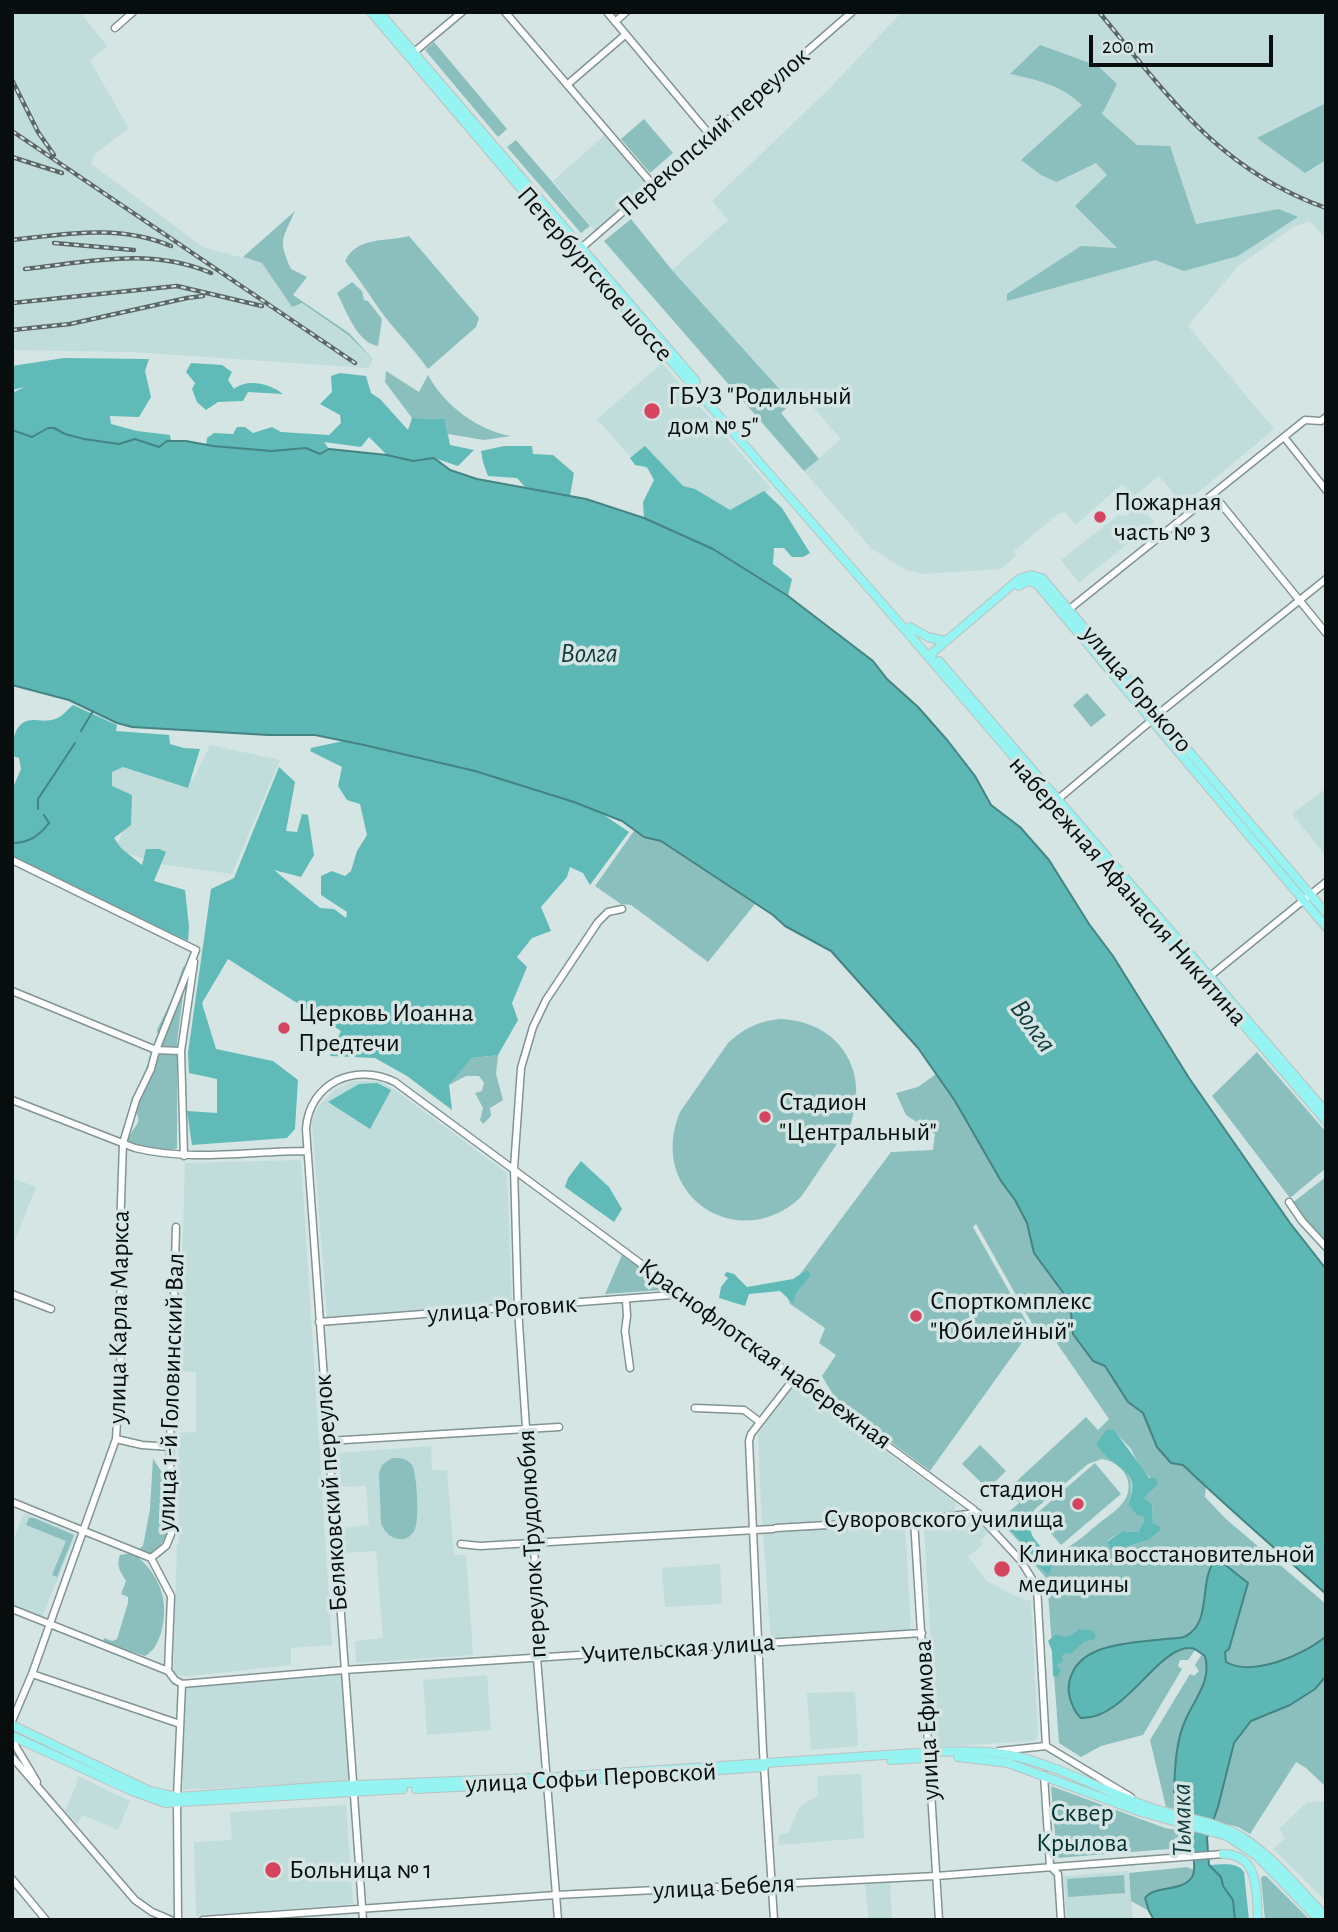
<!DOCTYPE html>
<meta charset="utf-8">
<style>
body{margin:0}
#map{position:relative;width:1338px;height:1932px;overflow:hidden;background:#d4e5e4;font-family:"Alegreya Sans",sans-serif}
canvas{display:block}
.frame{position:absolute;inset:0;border:14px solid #080d0d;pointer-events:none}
.scale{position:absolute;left:1089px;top:35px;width:184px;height:32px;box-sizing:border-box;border:4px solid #080d0d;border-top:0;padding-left:9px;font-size:21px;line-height:24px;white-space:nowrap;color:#080d0d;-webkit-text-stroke:5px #d4e5e4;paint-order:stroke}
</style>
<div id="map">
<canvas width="1338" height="1932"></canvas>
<div class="frame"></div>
<div class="scale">200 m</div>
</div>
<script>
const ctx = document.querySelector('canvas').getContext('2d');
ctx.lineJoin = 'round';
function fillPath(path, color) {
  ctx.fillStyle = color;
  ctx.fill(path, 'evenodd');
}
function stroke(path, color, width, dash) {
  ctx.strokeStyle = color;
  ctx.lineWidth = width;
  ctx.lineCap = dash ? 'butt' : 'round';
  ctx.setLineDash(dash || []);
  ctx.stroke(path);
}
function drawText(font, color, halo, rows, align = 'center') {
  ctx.font = font + ' "Alegreya Sans",sans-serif';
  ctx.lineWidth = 7;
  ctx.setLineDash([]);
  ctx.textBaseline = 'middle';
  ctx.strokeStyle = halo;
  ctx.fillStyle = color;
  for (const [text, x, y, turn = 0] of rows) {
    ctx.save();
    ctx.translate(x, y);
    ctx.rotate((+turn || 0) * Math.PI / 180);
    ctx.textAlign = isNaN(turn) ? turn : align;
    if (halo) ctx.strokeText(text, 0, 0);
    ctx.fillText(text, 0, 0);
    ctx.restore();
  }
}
fillPath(new Path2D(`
 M12 12H80L107 46 90 61 129 128 95 154 91 164 203 247 262 263 292 306 301 303 348 335 373 359 368 368 132 352 12 350Z
 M902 12H1326V239L1310 221 1294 227 1238 266 1188 326 1274 429 1183 505 1159 476 1133 497 1122 484 1076 525 1065 512 1058 514 1014 551 1017 555 1001 569 922 574 904 569 871 548 804 471 841 439 804 397 792 403 672 270 728 220 712 201 827 91Z
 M606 134 649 185 596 232 553 181Z
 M662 363 771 488 733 523 635 462 597 419Z
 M1140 505 1154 522 1079 583 1061 560 1118 515 1126 516Z
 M210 745 280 760 232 874 160 864 115 849 126 824 94 752 193 780Z
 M1326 788V856L1292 814Z
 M353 1081H379L395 1090 507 1173 512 1304 327 1317 312 1121 318 1107 334 1090Z
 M301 1160 332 1645 291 1648V1665L188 1676 173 1675 177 1544 179 1543 178 1433 196 1432V1372L179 1371 185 1163Z
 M12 1178 36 1187 12 1247Z
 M794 1384 956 1503 954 1511 948 1514 762 1526 758 1434Z
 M431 1446 432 1470H447L454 1555H466L473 1655 356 1663 355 1641 383 1638 376 1551 345 1553 343 1528 369 1525 366 1486 340 1487 338 1453Z
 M24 1513 76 1534 42 1617 12 1605V1543Z
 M979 1522 989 1533 981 1540 983 1544 968 1557 987 1581 1017 1597 1031 1601 1038 1736 1034 1741 937 1747 924 1526Z
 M905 1523 911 1631 771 1640 763 1533Z
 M720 1564 722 1604 665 1607 662 1568Z
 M344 1670 352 1781 183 1790 182 1684Z
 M487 1675 491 1730 427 1735 423 1680Z
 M855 1692 858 1746 811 1750 807 1693Z
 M861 1774 864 1838 779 1845V1835L788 1833 799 1808 818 1795 817 1776Z
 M78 1776 130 1801 118 1830 82 1815 77 1824 65 1811 76 1786Z
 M1326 1801V1901L1273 1849 1285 1838 1279 1829 1307 1802Z
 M346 1805 353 1904 196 1916 194 1842 232 1840 230 1812Z
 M1128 1871 1133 1920H1067L1063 1876Z
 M890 1882 892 1920H869L865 1883Z`), '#c0dcdb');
fillPath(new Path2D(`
 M434 42 507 129 498 137 425 50Z
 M1040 45 1098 66 1117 84 1102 114 1137 145 1170 146 1196 224 1279 209 1298 217 1238 256 1184 271 1155 260 1007 301V294L1081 246 1117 248 1075 206 1107 175 1096 163 1057 182 1041 175 1021 160 1082 105C1061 85 1038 80 1010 74Z
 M1326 103V160L1305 173 1257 138Z
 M644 119 673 153 650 173 621 139Z
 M516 140 590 226 581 233 507 147Z
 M295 211C282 240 278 240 291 269L307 277 293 295 349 333 373 359 348 335 302 303 292 307 262 263 243 257Z
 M631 219 672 270 792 403 781 413 819 459 804 471 604 241Z
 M409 236 479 318 476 327 428 369C412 346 390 326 375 303 365 288 356 275 345 261 357 236 386 242 409 236Z
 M352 282 362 291 364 300 368 301 382 319 378 346C357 343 346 310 337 293Z
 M386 371 419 392 428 375C444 405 477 430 511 436L484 440 448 434 445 419 412 418 385 382Z
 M1087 693 1106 715 1091 727 1073 705Z
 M634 831 644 837 661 841 755 904 708 962 631 905 621 904 595 886Z
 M187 966 177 1041V1148C166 1155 137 1149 128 1140 135 1121 146 1126 131 1104L152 1054 158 1037 157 1030 173 997 183 967Z
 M780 1019C837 1021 870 1068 851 1123L801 1197C737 1257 646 1193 680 1112L728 1043C744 1028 759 1021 780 1019Z
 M1257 1052 1326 1132V1168L1290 1198 1212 1096Z
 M498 1055 496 1074 503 1100 490 1108 491 1116 483 1124 480 1120 483 1108 475 1093 482 1091 484 1083 479 1076H466L449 1085 472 1058Z
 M936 1074 955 1101 1001 1181 1015 1200 1027 1223 1034 1253 1070 1302 1073 1334 1093 1361 1105 1366 1128 1402 1143 1413 1157 1447 1171 1463 1182 1465 1206 1487 1205 1497 1226 1519 1326 1604V1636C1305 1655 1252 1677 1226 1662L1225 1651 1229 1649 1247 1583 1243 1578 1223 1563 1209 1570 1202 1610 1197 1627 1185 1637 1141 1642 1080 1661 1072 1672 1068 1687 1072 1707 1178 1651C1190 1647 1195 1648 1205 1656 1212 1682 1193 1699 1184 1722 1178 1738 1173 1773 1174 1791 1174 1798 1179 1805 1182 1811L1166 1807 1150 1740 1190 1674 1194 1676 1199 1671 1195 1665 1202 1654 1195 1650 1188 1660H1180L1178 1666 1182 1669 1143 1735 1101 1746 1081 1757 1059 1743 1047 1579 1034 1564 1037 1561 997 1518 1009 1512 1019 1503 1007 1490 1086 1417 1098 1430 1109 1419 1045 1326 1034 1327 976 1224 973 1227 1031 1330 930 1471 838 1403 822 1376 836 1355 819 1343 825 1328 790 1304 786 1293 891 1152 933 1150 935 1134 906 1115 896 1093 918 1087ZM1114 1431 1131 1449 1141 1469 1158 1485 1144 1498 1152 1504 1153 1523 1160 1531 1149 1540 1112 1551 1107 1541 1122 1531 1138 1532 1144 1521 1143 1516 1128 1504C1136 1484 1130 1470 1112 1461ZM1102 1459C1120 1462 1135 1479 1126 1498 1120 1509 1107 1517 1098 1524 1081 1538 1053 1568 1034 1539 1028 1529 1029 1518 1035 1509L1088 1464Z
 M1326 1177V1243L1292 1203Z
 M622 1255 668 1287 662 1290 605 1294Z
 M980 1445 1006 1471 988 1489 962 1464Z
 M153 1458C157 1466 164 1474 167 1482 176 1505 173 1545 147 1555L141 1552 140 1548 143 1546 150 1509Z
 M392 1458C400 1458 407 1458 412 1465 417 1473 420 1523 414 1531 404 1547 385 1537 381 1523L379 1473 382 1465Z
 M1095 1463 1121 1494 1061 1545 1035 1515Z
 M29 1518H34L74 1535 57 1577 52 1575 66 1541 26 1525Z
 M133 1553C160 1574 170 1601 161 1633 158 1642 154 1651 145 1656L103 1642 104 1638 112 1641 117 1639 128 1603V1597L121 1594 126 1581C120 1571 116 1566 120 1555Z
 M1326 1676V1787L1306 1768 1296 1762 1250 1834 1238 1827 1213 1821 1234 1743 1251 1721 1290 1705 1315 1689Z
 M1051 1786 1165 1828 1183 1831 1181 1848 1057 1858Z
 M1187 1867 1194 1870C1190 1887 1168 1890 1153 1891L1146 1904 1149 1911 1131 1901 1129 1873Z
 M1124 1875 1125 1893 1068 1897 1067 1879Z
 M1263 1876H1266L1310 1920H1265L1261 1878Z`), '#8bbfbe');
fillPath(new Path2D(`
 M64 358 149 359 145 371 151 397 139 417 110 416 111 424 137 431 170 435 171 441H167L159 447 135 439 119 444 84 439 65 434 54 428H48L32 437 12 430V393L25 387 12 390V366Z
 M191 363 222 365 232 372 228 380 234 389C248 378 270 384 283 394L248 392 243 401 218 402 206 410 197 402 192 389 195 383 186 372Z
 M340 373 366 376 371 393 380 399 408 430 412 418 445 419 450 445 474 450 458 466 434 458 413 461 387 455 369 437 361 447 324 442 329 449 320 455 306 448 271 451 206 445 207 438 214 433 233 434 237 427H245L253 433 272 427 281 432 329 435 341 423 340 415 320 404 332 392 331 376Z
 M504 446H532L533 454 553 455 574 473 570 496 525 487 517 478 488 476 483 462 481 451Z
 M645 446 683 486 695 489 730 510 764 491 782 508 810 553 803 557H792L784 548H774L773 564 792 579 788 596 713 549 644 518 643 502 654 480 647 467 635 465 630 458Z
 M73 705 117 725 116 731 169 735 170 744 184 748 200 749 188 788 123 767 112 772V786L132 795 131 825 114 838 121 848 142 865 146 849H159L166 852 154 881 185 890 189 927 188 941 12 860V790L21 769 19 758 12 756C12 742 14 721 32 720 40 720 47 722 55 719 62 717 67 710 73 705Z
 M343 741 475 771 574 802 598 811 629 832 590 885 583 873 570 867 567 877 541 907 551 931 532 938 517 957 527 967 512 1003 518 1020 498 1055 472 1058 449 1085 452 1110 407 1076 375 1058 330 1056 341 1031 228 959 202 1003 216 1049 273 1061 298 1080 295 1129 287 1138 192 1145 187 1111 217 1113V1079L189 1073 188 1053 211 889 234 878 279 767 295 782 286 831 297 832 302 814 308 815 314 855 301 877 274 870 320 908 334 909 346 918 347 912 321 895V876L332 871 345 876 351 871 357 851 367 835 360 804 347 800 338 786 342 767 310 751 311 748Z
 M377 1083 391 1090 370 1129 328 1102 359 1084Z
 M581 1161 609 1187 622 1209 614 1222 565 1187 568 1178Z
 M807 1270 811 1275 796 1293 793 1303 780 1291 749 1294 745 1306 719 1298 721 1287 728 1278 724 1275 727 1272 734 1274 747 1287 793 1279Z
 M1106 1430H1114C1126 1446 1138 1462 1149 1478H1156L1158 1485 1144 1498 1152 1504 1153 1523 1160 1527V1531L1149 1540 1112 1551 1107 1542 1122 1531 1138 1532 1144 1521 1143 1516 1137 1515 1128 1504C1138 1481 1130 1474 1112 1461 1106 1457 1101 1450 1096 1444Z
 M1017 1520 1022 1526 1030 1529C1032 1545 1061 1558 1048 1575L1037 1564 1039 1561 1008 1527 1009 1524Z
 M1079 1629 1093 1631 1096 1636 1094 1639 1084 1642 1071 1654 1065 1653 1062 1656 1063 1661 1057 1665 1061 1670 1057 1677 1053 1676 1052 1651 1048 1641 1056 1634C1064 1639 1073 1636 1079 1629Z
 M1209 1865C1222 1865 1236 1861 1244 1872L1249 1920H1235L1233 1900 1223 1886 1221 1877Z`), '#60bab8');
const water = new Path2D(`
 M48 428H54L65 434 84 439 119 444 135 439 159 447 167 441H186L213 446 271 451 306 448 320 454 329 449 387 455 413 461 434 458 450 470 477 479 586 499 644 518 713 549 788 596 873 661 887 679 918 707 948 741 975 776 991 805 1020 827 1049 860 1089 924 1113 956 1189 1078 1290 1223 1326 1269V1594C1278 1551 1229 1509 1183 1465L1171 1463 1157 1447 1143 1413 1128 1402 1105 1366 1093 1361 1073 1334 1070 1302 1034 1253 1027 1223 1015 1200 1001 1181 955 1101 918 1048 831 951 785 926 773 915 661 841 644 837 622 821 574 802 475 771 364 745 315 735H268L132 727 117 723 69 700 12 685V430L32 437Z
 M1214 1562 1223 1563 1248 1583 1229 1649 1225 1652 1226 1662C1252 1677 1305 1655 1326 1636V1676L1315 1689 1290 1705 1251 1721 1234 1743 1218 1807 1207 1838 1209 1865 1221 1877 1223 1886 1233 1900 1235 1920H1154L1149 1911 1145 1898C1156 1884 1181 1893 1192 1877 1199 1866 1187 1826 1183 1814 1180 1806 1174 1798 1174 1789 1175 1767 1176 1741 1185 1721 1194 1699 1212 1682 1205 1656 1200 1653 1196 1648 1190 1648 1157 1647 1125 1720 1081 1718 1073 1711 1067 1694 1069 1684 1075 1642 1133 1643 1165 1639 1171 1638 1181 1639 1186 1636 1212 1622 1199 1581 1214 1562Z`);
fillPath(water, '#5db7b5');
stroke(water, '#448483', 2);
stroke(new Path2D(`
 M81 731 93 711
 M38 809V799L75 743
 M12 843C29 843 39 836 49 823L44 815`), '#448483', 2);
const minor = new Path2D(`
 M505 12 653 185
 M607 12 710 135
 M615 22 626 12
 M115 28 133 12
 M413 53 462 12
 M568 84 625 35
 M579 250 852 12
 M1284 437 1326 490
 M1213 494 1326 633
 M1067 611 1305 420 1321 421 1326 417
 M1158 714 1326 579
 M1057 800 1152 720
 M12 860 196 950
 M1209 977 1326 882
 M12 991 156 1050 181 1051
 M12 1100 135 1148C192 1162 250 1151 307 1151
 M184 1156 181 1051 194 962
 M1289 1202 1302 1221 1326 1247
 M12 1294 51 1309
 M626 1300 627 1316 625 1331 630 1368
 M319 1322 685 1294
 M695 1408 744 1410 760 1422
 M116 1439 142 1445 170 1447
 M328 1441 559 1427
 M12 1502 151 1558
 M914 1520 939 1920
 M776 1528 914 1520 978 1513
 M461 1544 480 1546 773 1529
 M12 1609 168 1671 175 1680 182 1684
 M168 1671 171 1596 151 1558 166 1546 171 1534 170 1447 176 1227
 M32 1674 180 1724
 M182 1684 344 1670 922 1633
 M12 1721 32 1674 116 1439 121 1347 120 1231 123 1143 136 1100 151 1069 156 1050 196 950
 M12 1740 37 1782
 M1046 1746 1131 1797
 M999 1751 1046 1746
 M12 1757 135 1900 152 1912 171 1920
 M1044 1775 1050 1866 1058 1874 1061 1920
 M177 1797 182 1684
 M177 1804 178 1920
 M12 1879 46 1920
 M203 1920 556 1895 936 1876 1223 1854
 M363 1920 306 1129C309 1083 355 1062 395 1082L973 1509 1021 1561 1037 1587 1046 1746
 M558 1920 537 1658V1593L518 1308 514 1168 521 1068 533 1027 546 1000 598 922 608 912 622 909
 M774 1920 763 1750 749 1441 751 1434 796 1376`);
const major = new Path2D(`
 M371 12 523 191 901 625 1326 1121
 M379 12 696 381
 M1019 586 1027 581 1037 584 1326 927
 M910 627 928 637 946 641
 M931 660 932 653 1019 579 1031 575 1042 578 1326 913
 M939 661 1326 1112
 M12 1725 150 1791 177 1797 331 1786 556 1777 915 1753C946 1752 980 1749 1010 1755 1061 1766 1106 1793 1155 1809 1185 1819 1218 1821 1245 1839 1276 1859 1300 1891 1326 1917
 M12 1736 132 1791 165 1803 403 1789
 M958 1757 1008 1763 1141 1812 1227 1836 1257 1856 1319 1920
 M891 1760 924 1758
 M416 1789 557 1782 763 1767
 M1223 1854C1260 1854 1256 1893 1258 1920`);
stroke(minor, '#839393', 9);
stroke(major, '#bfc0c0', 10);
stroke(minor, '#fff', 6);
stroke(major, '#95f3f2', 8);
const rail = new Path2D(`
 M1099 12C1168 96 1219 170 1326 208
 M12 80 38 132 54 155
 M12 131 355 363
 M12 157 62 173
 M12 240C66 234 119 224 171 246
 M54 243 134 250
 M25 269C89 262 150 247 211 273
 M12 303 177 286 262 306
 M12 330 70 324 187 298 203 296`);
stroke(rail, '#5c6666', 4.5);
stroke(rail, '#d4e5e4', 2, [5]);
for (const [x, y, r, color] of [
 [652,411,9,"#d5455f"],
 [1100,517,7,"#d5455f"],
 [284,1028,7,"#d5455f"],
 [765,1117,7,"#d5455f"],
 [916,1316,7,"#d5455f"],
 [1078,1504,7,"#d5455f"],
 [1002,1569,9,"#d5455f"],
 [273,1870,9,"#d5455f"]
]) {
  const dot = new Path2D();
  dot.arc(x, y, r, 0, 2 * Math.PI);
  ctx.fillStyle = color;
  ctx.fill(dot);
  stroke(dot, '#d4e5e4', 2.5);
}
drawText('26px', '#080d0d', '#d4e5e4', [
 ["Перекопский переулок",714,132,-41],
 ["Петербургское шоссе",595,274,49],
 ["улица Горького",1137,689,50],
 ["набережная Афанасия Никитина",1128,891,49],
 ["улица Роговик",502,1309,-4],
 ["улица Карла Маркса",119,1317,-89],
 ["Краснофлотская набережная",765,1354,36],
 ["улица 1-й Головинский Вал",171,1392,-88],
 ["Беляковский переулок",331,1493,-94],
 ["переулок Трудолюбия",532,1544,-93],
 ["Учительская улица",678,1649,-4],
 ["улица Ефимова",927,1720,-93],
 ["улица Софьи Перовской",591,1778,-3],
 ["улица Бебеля",724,1887,-3]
]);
drawText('26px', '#080d0d', '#d4e5e4', [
 ["ГБУЗ \"Родильный",668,396],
 ["дом № 5\"",668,426],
 ["Пожарная",1114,502],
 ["часть № 3",1114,532],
 ["Церковь Иоанна",298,1013],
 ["Предтечи",298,1043],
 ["Стадион",779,1102],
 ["\"Центральный\"",779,1132],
 ["Спорткомплекс",930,1301],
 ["\"Юбилейный\"",930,1331],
 ["стадион",1064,1489,"right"],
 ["Суворовского училища",1064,1519,"right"],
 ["Клиника восстановительной",1018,1554],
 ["медицины",1018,1584],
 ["Больница № 1",289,1870]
], 'left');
drawText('26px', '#023030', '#d4e5e4', [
 ["Сквер",1082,1813],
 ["Крылова",1082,1843]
]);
drawText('italic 28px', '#133d3d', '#d4e5e4', [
 ["Волга",589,654],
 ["Волга",1033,1026,54],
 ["Тьмака",1182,1820,-91]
]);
</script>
